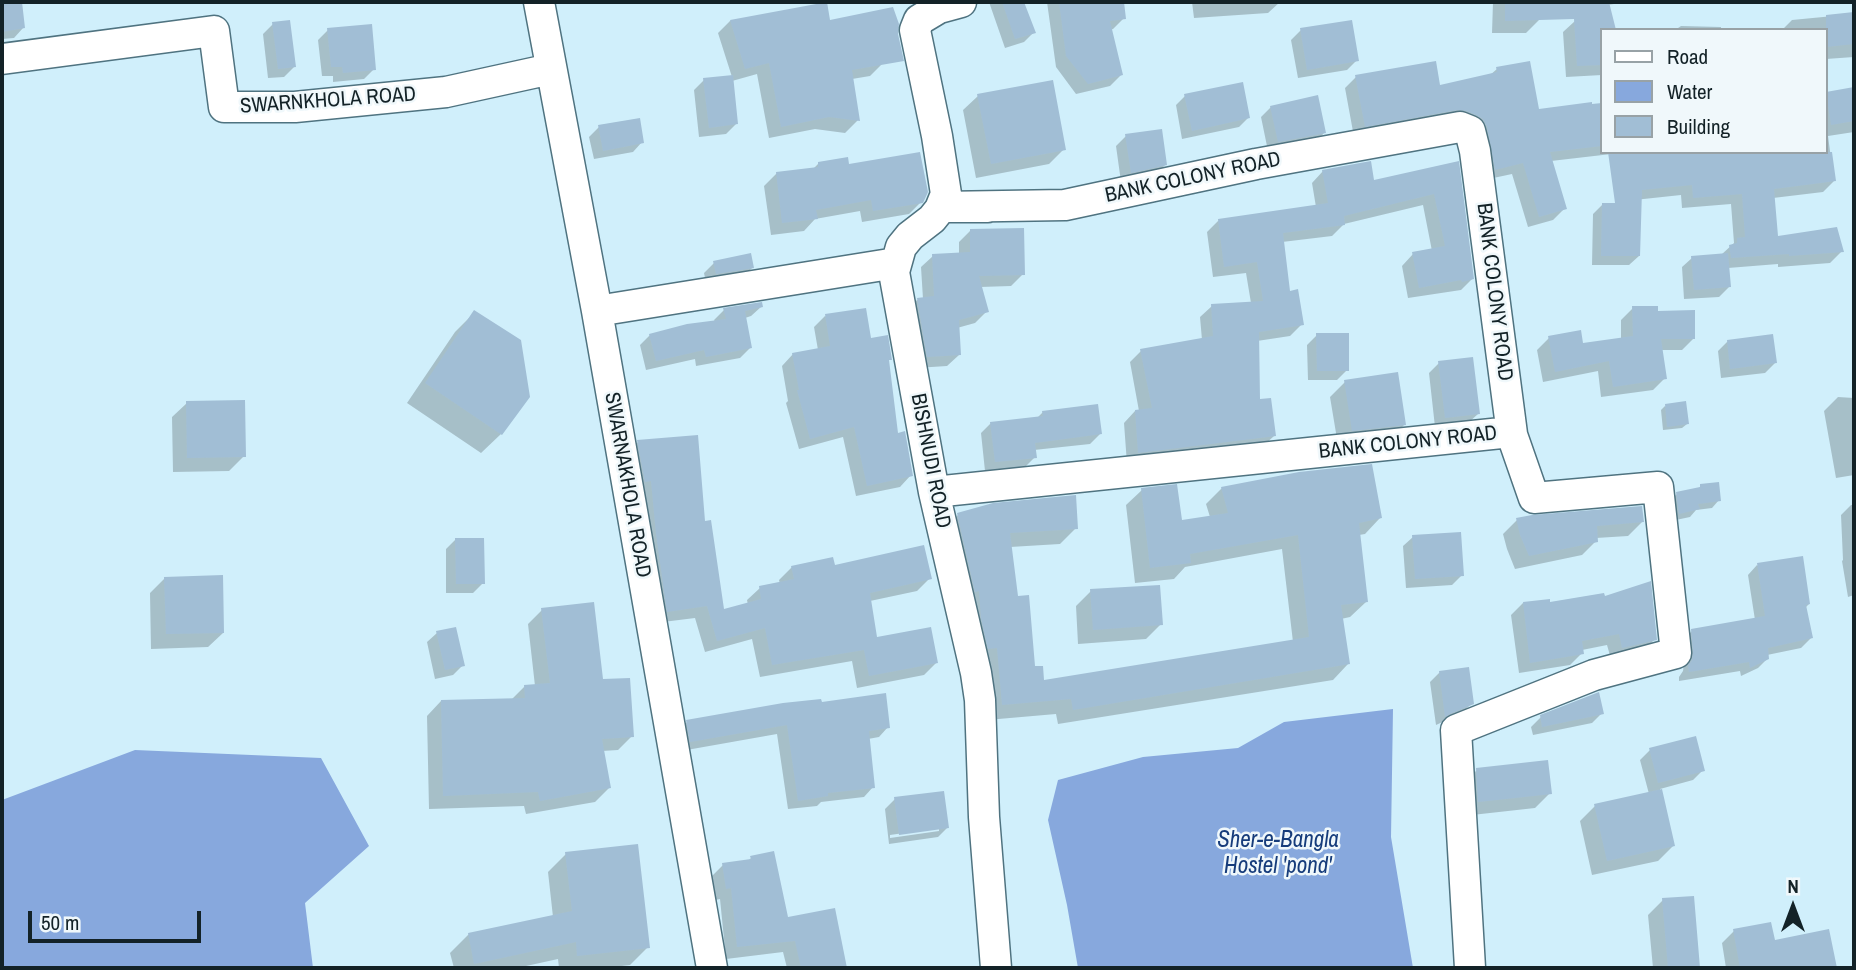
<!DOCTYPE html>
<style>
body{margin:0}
#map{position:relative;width:1856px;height:970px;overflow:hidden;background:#d0effb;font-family:"Archivo Narrow",sans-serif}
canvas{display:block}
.frame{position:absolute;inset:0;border:4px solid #132227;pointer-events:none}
.legend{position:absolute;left:1600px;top:28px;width:228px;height:126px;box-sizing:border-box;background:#f0f8fb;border:2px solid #98a2a6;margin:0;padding:9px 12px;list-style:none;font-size:21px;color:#132227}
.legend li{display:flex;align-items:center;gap:14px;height:35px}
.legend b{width:35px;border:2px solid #98a2a6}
.north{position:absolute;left:1758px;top:872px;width:70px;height:70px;-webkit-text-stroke:5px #f0f8fb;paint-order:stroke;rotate:0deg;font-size:19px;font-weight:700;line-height:28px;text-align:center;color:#132227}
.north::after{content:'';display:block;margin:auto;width:24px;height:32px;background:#132227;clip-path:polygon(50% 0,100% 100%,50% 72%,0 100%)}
.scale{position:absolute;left:28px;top:911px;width:173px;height:32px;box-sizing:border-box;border:4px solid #132227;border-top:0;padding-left:9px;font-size:21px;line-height:24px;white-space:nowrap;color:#132227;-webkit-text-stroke:5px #f0f8fb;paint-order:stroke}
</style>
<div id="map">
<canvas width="1856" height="970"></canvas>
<div class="frame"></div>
<ul class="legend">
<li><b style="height:9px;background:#fff"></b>Road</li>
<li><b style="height:19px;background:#87a8dd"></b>Water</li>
<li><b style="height:19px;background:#a1bed5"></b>Building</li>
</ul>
<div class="north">N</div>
<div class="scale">50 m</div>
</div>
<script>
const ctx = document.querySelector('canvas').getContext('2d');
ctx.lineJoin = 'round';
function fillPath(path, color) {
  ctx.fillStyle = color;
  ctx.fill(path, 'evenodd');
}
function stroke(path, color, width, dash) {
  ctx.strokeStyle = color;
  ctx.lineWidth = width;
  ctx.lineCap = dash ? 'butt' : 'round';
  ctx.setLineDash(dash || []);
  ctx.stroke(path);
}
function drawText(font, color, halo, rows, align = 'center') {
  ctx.font = font + ' "Archivo Narrow",sans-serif';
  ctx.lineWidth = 5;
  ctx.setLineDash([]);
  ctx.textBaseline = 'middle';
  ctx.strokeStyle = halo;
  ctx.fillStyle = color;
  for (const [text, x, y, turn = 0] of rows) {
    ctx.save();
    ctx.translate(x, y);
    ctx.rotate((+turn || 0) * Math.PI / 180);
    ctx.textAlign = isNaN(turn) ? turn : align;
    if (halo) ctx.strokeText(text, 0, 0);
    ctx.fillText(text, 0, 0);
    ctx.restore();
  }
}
fillPath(new Path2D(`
 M1393 709 1391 837 1413 968H1078L1067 905 1048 820 1058 780 1143 757 1238 748 1284 722Z
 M135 750 321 758 369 846 305 903 313 968H2V800Z`), '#87a8dd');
fillPath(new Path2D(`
 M20 2 23 28 14 38 2 39V5Z
 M989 2H1022L1034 32 1024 42 1005 48Z
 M1047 2H1122L1124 18 1113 29 1110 30 1121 75 1110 86 1076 94 1056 67Z
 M1192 2H1280L1268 13 1194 18Z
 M1493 2H1552L1554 5 1526 33H1492Z
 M1600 2H1628L1600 6Z
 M1854 14V57L1826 59V30H1782L1792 20Z
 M730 21 829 22 882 64 870 76 852 79 858 120 845 133 815 129 769 138 757 74 732 81 736 124 726 134 699 137 694 90 704 80 732 77 718 33Z
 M1575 21 1602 30V75L1566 77 1563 32Z
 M273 24 294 67 284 77 268 78 263 34Z
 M1681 26 1721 27V30H1664L1678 28Z
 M328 30 374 69 364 79 333 82V76H322L318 40Z
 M1301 30 1357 60 1347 70 1298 78 1291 40Z
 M1497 69 1538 111 1602 105V152H1826V94L1854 89V132L1828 136 1834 181 1823 192 1773 198 1777 238 1842 251 1830 263 1778 267V264L1728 268 1729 287 1719 297 1684 299 1682 267 1692 258 1721 255 1734 243 1731 204 1682 208 1681 195 1625 201 1620 153 1551 161 1565 208 1553 220 1528 227 1512 174 1484 180 1476 138 1354 137 1345 88 1356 77 1439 87 1490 75Z
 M978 96 1064 149 1049 164 976 178 963 110Z
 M1185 96 1248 118 1239 127 1182 139 1176 105Z
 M1271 107 1324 133 1315 143 1268 151 1261 117Z
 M599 127 642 142 633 152 594 159 589 137Z
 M1126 136 1165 165 1155 175 1121 182 1116 146Z
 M1457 163 1472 279 1461 290 1408 298 1402 266 1413 254 1432 251 1423 205 1344 224 1332 236 1282 242 1289 293 1302 324 1290 336 1257 341 1258 401 1274 436 1262 447 1127 464 1124 423 1135 411H1139L1130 362 1141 351 1202 340 1200 317 1212 306 1251 303 1246 273 1213 277 1207 232 1219 220 1316 207 1312 183 1323 171 1373 182Z
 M818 164 848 166 921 202 909 214 862 222 860 211 815 219 804 231 771 235 764 186 777 173 813 169Z
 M1603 204 1639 256 1629 265H1592L1593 214Z
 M970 231 1023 274 1011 286 980 287 987 311 975 323 957 328 959 355 947 366 916 368 906 312 917 300 923 299 921 267 933 256 959 254V242Z
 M714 263 753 267 743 277 706 283 704 273Z
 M761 307 751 316 745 318 750 348 740 358 696 366 695 359 646 370 640 345 650 335 715 322 714 320 724 310Z
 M1633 308 1694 338 1682 350H1661L1665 378 1653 390 1601 397 1598 371 1543 382 1537 350 1549 338 1582 345 1621 339V320Z
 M475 312 501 434 481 453 407 403 455 332Z
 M825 316 870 340 890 359 887 362 896 435 911 475 900 487 856 496 843 437 799 449 786 403 788 401 782 366 793 354 818 350 814 327Z
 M1317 335 1347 370 1337 380H1308L1307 345Z
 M1728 341 1775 363 1765 373 1721 378 1718 351Z
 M1439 363 1478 414 1468 423 1435 427 1429 373Z
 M1345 382 1404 425 1390 440 1338 445 1330 397Z
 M1838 397 1854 398V475L1836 478 1824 411Z
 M187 403 244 456 229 471 173 472 172 417Z
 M1665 406 1687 424 1682 428 1663 430 1661 410Z
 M1043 412 1100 434 1090 444 1034 450 1035 457 1025 467 985 471 981 433 991 423 1037 418Z
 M638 442 703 523 723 611 748 605 747 600 760 588 780 584 779 580 792 567H834L930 578 917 591 870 601 875 639 936 663 924 675 857 688 852 661 760 677 752 639 705 652 695 618 655 623 626 454Z
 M1701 486 1719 500 1712 508 1696 510 1690 517 1671 521 1669 502 1677 494 1698 489Z
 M1222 488 1380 518 1365 534 1359 535 1366 602 1350 617 1341 619 1348 664 1333 680 1058 724 1056 714 987 720 942 531 958 515 1076 528 1060 544 1010 547 1016 598 1034 668 1043 682 1293 642 1282 549 1185 567 1174 579 1135 583 1126 505 1142 490 1180 522 1210 517 1206 504Z
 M1851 505H1854V595L1848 597 1842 561 1843 560 1841 515Z
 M1517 520 1642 522 1628 536 1596 538V541L1582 555 1515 569 1507 549 1503 534Z
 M1413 537 1462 575 1452 585 1406 588 1403 546Z
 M456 539 483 583 473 593H446V549Z
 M1757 565 1809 604 1805 608 1811 638 1801 648 1767 655 1768 658 1758 668 1741 676 1740 671 1679 681V677L1683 671 1684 663 1682 641 1692 631 1755 620 1748 575Z
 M165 578 223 633 208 647 151 649 150 593Z
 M1091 591 1161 624 1146 639 1078 644 1076 606Z
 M1523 603 1549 604 1655 639 1643 651 1611 659 1607 645 1582 650V653L1570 665 1519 673 1511 615Z
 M542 610 602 681 632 736 618 750 602 751 609 788 595 802 526 814 524 806 429 809 427 716 441 701 511 700 525 686H535L528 624Z
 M437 633 463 665 453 675 435 679 427 642Z
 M1440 672 1472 703 1462 713 1436 725 1430 682Z
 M1602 713 1592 723 1533 735 1531 727 1541 717Z
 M687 722 888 727 879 737 868 739 873 787 864 797 821 802 817 806 788 809 777 734 681 751 677 732Z
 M1650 750 1703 770 1693 780 1660 789 1673 846 1658 861 1592 875 1580 821 1595 806 1649 794 1640 760Z
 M1477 770 1550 793 1535 808 1463 816 1462 785Z
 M895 799 947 828 938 837 889 844 885 809ZM939 828V831L890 838V835Z
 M566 854 648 947 630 965 605 968H559L558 959 517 968H454L450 953 469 934 553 917 548 872Z
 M751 858 787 919 845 967 844 968H787L783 952 726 959 720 899 715 900 711 877 723 865 748 861Z
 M1692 898 1698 968H1653L1648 915 1663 900Z
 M1734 931 1773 942 1828 931 1835 968H1726L1722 943Z`), '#0003');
fillPath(new Path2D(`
 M2 2H22L25 28 2 32Z
 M827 2 830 20 893 7 899 24 898 34 904 61 852 70 860 121 829 117 781 127 769 63 745 69 730 20Z
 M1002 2H1024L1036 33 1015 39Z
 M1059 2H1124L1126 19 1110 21 1123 75 1088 84 1066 56Z
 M1505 2H1609L1616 30H1602V65L1577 66 1574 19 1505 21Z
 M1854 12V44L1826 47V15Z
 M290 20 296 67 278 69 272 22Z
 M1352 20 1359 61 1307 70 1300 28Z
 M372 24 376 70 343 73 342 67H331L327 28Z
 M1436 61 1440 85 1497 72 1496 67 1530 61 1539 109 1592 102V104L1602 103V146L1550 152 1567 209 1539 217 1523 163 1495 170 1487 127 1483 119 1476 115 1466 111 1457 110 1365 127 1355 75Z
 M733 75 738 124 709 128 703 78Z
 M1053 80 1066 150 991 164 977 94Z
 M1243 82 1250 118 1192 131 1184 94Z
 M1854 87V121L1831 125 1826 92Z
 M1318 95 1326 133 1278 142 1270 106Z
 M640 118 644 143 603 151 598 125Z
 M1162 129 1167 165 1131 173 1125 134Z
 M920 152 928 192 923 203 873 211 871 200 816 210 818 219 782 223 776 172 818 167V162L848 157 849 164Z
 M1608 152H1832L1836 181 1774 189 1778 236 1837 227 1844 252 1789 256V254L1731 258 1729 245 1737 243V238L1745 237 1742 194 1693 198 1692 185 1642 190 1640 256H1601L1602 203H1615Z
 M1371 161 1374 180 1459 161 1474 279 1462 282 1461 280 1419 288 1412 252 1445 246 1434 194 1344 216 1345 225 1283 233 1290 291 1298 289 1304 325 1259 332 1260 399 1271 398 1276 436 1138 453 1135 410 1152 408 1140 349 1213 336 1211 304 1263 301 1257 262 1224 267 1218 219 1328 203 1322 170Z
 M1024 228 1025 275 979 276 989 312 959 320 961 355 927 357 917 298 934 296 932 254 970 252V229Z
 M751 253 754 268 716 274 713 261Z
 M1728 253 1731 287 1694 290 1691 256Z
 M762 302 763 307 745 311 752 348 706 357 704 350 656 361 649 334 687 324 726 319 723 308Z
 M1632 306H1658V311L1695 310V339H1661L1667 379 1613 387 1609 361 1555 372 1548 336 1581 330 1583 343 1633 336Z
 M866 308 871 338 888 335 892 360H889L898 433 905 431 913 476 867 486 854 427 810 439 797 390H799L792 353 830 346 825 314Z
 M474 310 521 340 530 397 502 435 425 383Z
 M1316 333H1349V371H1317Z
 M1773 334 1777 363 1730 369 1727 340Z
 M1473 357 1480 414 1445 418 1438 361Z
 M1398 372 1406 425 1352 431 1344 380Z
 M245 400 246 457 187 458 186 401Z
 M1686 401 1689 424 1667 427 1665 404Z
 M1098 404 1102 434 1035 443 1037 458 995 462 990 422 1043 416 1042 411Z
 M698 435 705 521 711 520 724 609 761 599 759 586 794 579 791 566 833 557 835 565 924 545 932 579 870 593 877 637 931 627 938 663 869 676 864 650 772 665 765 628 717 641 707 606 667 612 656 534 651 481 645 482 637 440Z
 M1372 464 1382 518 1359 523 1368 602 1341 605 1350 664 1073 710 1071 699 1002 705 997 648 988 649 981 618 979 591 975 592 957 513 993 503 1076 495 1078 529 1010 533 1018 596 1029 595 1035 666H1043L1044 680 1309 637 1298 535 1190 554 1191 563 1150 568 1141 488 1177 484 1182 520 1228 513 1221 487 1299 472Z
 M1719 482 1721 501 1698 504 1700 509 1679 514 1676 492 1700 487V484Z
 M1642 506 1644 522 1597 526 1598 542 1529 556 1520 535 1516 518 1532 515Z
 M1461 532 1464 576 1415 579 1412 535Z
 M455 538H484L485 584H456Z
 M1803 556 1810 604 1806 605 1813 638 1768 648 1769 659 1750 668 1749 662 1689 672 1688 666 1692 660 1693 652 1691 629 1765 616 1757 563Z
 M223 575 224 633 166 634 164 577Z
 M1651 581 1657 640 1622 648 1619 634 1582 641 1584 654 1530 663 1523 602 1550 599V602L1604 593 1605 596Z
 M1160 585 1163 625 1093 630 1090 589Z
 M594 602 603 679 630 678 634 737 602 739 611 788 540 801 538 792 443 796 441 700 525 698 524 685 550 683 541 608Z
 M456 627 465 666 445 670 436 631Z
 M1469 667 1474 704 1450 714 1445 717 1439 671Z
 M1599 692 1604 714 1542 727 1540 715Z
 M886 693 890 728 869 731 875 788 828 793V796L798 801 787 725 690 742 686 720 783 703 821 699 822 702Z
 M1696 736 1705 771 1658 783 1649 748Z
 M1548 760 1552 794 1478 802 1476 768Z
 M1662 789 1675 846 1607 861 1594 804Z
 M944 791 949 828 899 835 894 797Z
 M638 844 650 948 577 956 576 942 474 964 468 933 572 911 565 852Z
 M774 851 788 917 835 908 847 968H801L795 941 737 947 731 888 726 889 722 863 751 859 750 856Z
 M1694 896 1700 968H1668L1662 898Z
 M1771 922 1775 940 1829 929 1837 968H1740L1733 929Z`), '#a1bed5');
const minor = new Path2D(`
 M539 2 597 311 712 968
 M961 2 939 8 919 20 915 30 937 136 946 194 940 209 932 219 910 236 901 247 894 272 934 492 976 673 980 700 984 817 996 968
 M2 59 214 31 224 107H295L446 92 551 69
 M988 207H941L1065 205 1256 164 1460 127 1470 131 1475 151 1512 434
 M597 311 896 263
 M934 492 1511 432 1534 498 1658 487 1676 653 1594 675 1456 730 1470 968`);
stroke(minor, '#4f7380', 33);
stroke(minor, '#fff', 30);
drawText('21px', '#132227', '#f0f8fb', [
 ["SWARNKHOLA ROAD",328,101,-4],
 ["BANK COLONY ROAD",1193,178,-12],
 ["BANK COLONY ROAD",1494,292,83],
 ["BANK COLONY ROAD",1408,443,-6],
 ["BISHNUDI ROAD",930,461,79],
 ["SWARNAKHOLA ROAD",627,485,80]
]);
drawText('italic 23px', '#163c7b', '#f0f8fb', [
 ["Sher-e-Bangla",1278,841],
 ["Hostel 'pond'",1278,867]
]);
</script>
